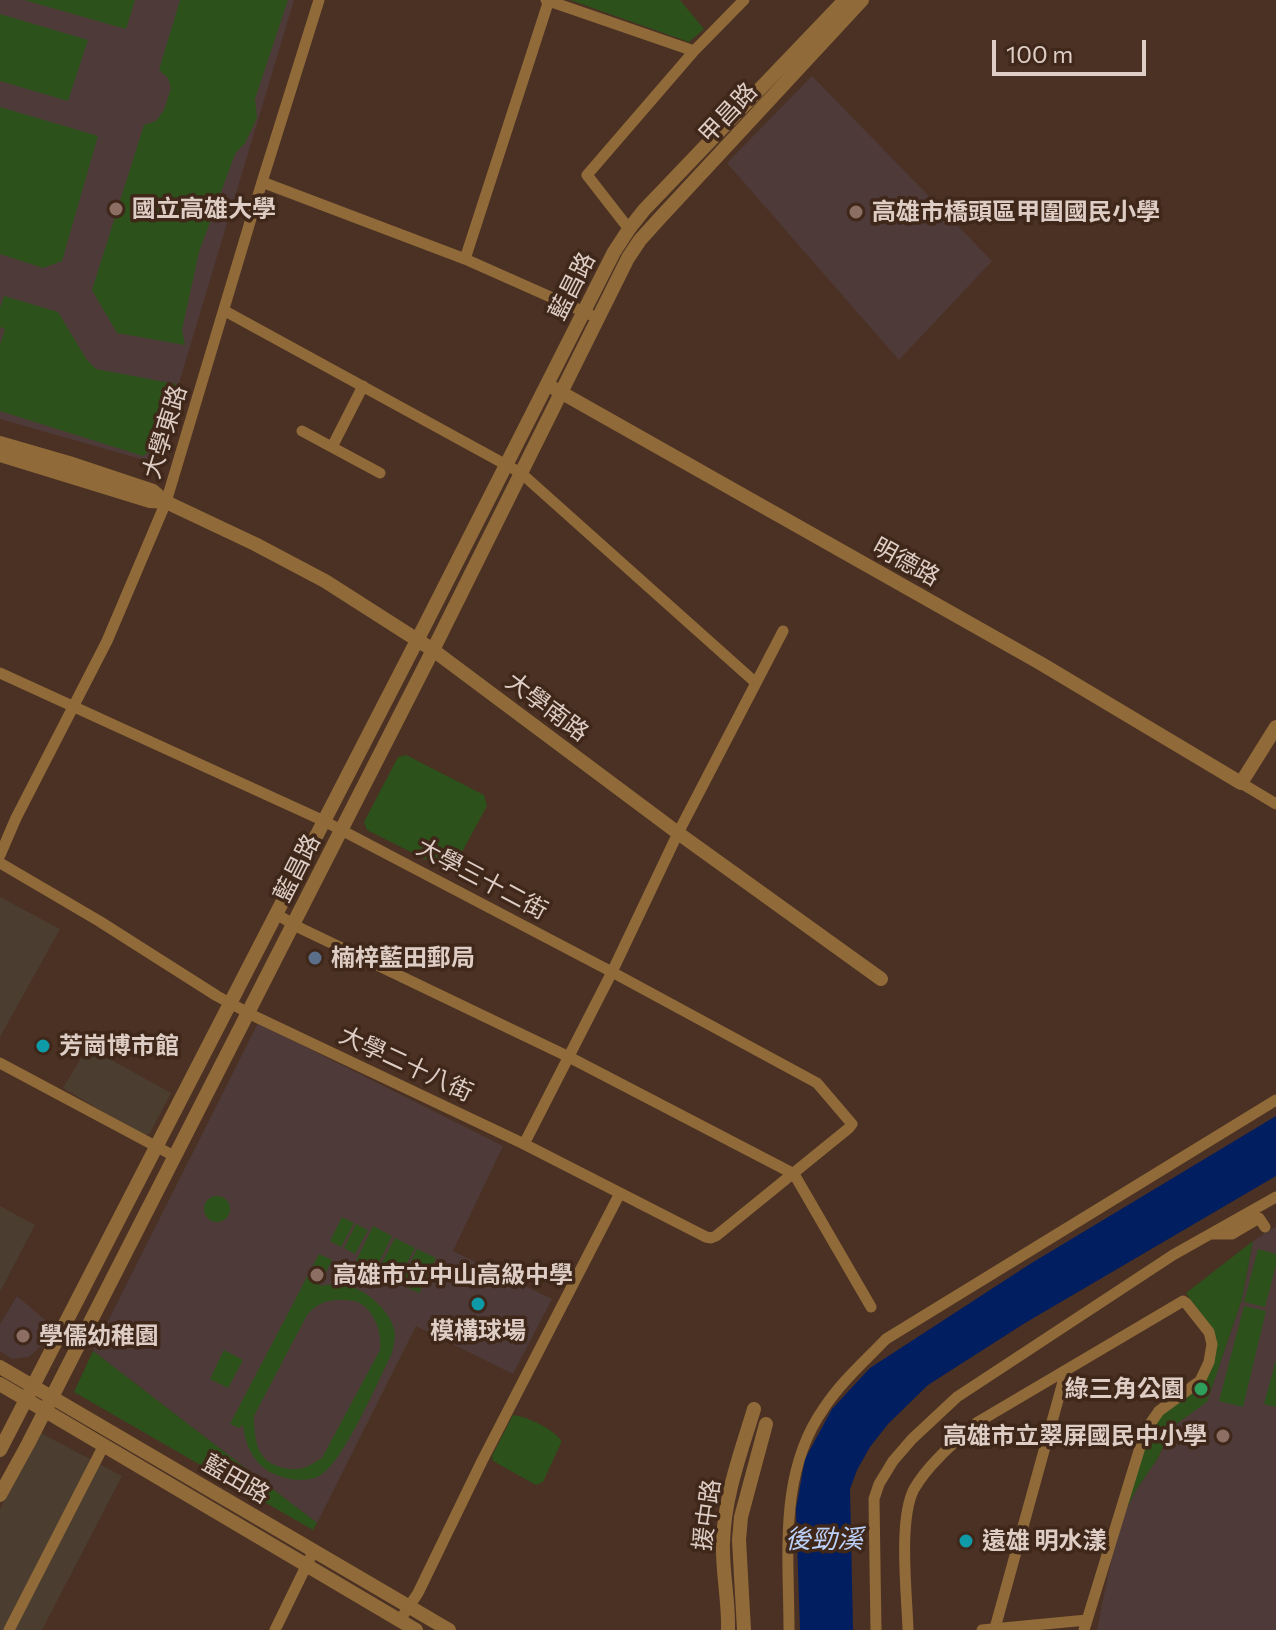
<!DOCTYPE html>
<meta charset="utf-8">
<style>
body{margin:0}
#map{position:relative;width:1276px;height:1630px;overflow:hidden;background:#4a3124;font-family:Commissioner,sans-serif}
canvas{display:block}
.scale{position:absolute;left:992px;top:40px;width:154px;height:36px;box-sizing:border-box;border:4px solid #ddcdc5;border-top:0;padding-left:10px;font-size:24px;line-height:28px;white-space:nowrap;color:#ddcdc5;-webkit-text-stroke:6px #3f271a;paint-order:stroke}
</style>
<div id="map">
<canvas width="1276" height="1630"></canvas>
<div class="scale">100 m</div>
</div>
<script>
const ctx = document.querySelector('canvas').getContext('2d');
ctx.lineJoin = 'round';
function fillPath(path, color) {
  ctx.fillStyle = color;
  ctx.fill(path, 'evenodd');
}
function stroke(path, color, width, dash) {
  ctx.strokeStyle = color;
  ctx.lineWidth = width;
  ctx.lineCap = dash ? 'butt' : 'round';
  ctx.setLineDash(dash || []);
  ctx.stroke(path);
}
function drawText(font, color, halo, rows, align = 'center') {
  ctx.font = font + ' Commissioner,"Noto Sans TC",sans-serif';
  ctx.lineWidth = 7;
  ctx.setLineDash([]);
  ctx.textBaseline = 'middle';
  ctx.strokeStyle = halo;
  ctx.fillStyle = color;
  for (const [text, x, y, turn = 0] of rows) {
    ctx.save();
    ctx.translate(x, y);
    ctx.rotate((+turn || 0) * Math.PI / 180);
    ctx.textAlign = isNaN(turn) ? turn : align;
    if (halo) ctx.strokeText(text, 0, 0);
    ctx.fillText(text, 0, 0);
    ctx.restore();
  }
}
fillPath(new Path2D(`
 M0 897 60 929 0 1037Z
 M88 1047 171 1093 150 1133 144 1136 63 1088Z
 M0 1206 35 1225 0 1292Z
 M39 1432 122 1476 42 1630H0V1509Z`), '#4b3d2f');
fillPath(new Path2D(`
 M0 0H294L155 463 0 419Z
 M812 76 992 261 899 360 727 163Z
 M258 1023 503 1146 453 1251 552 1299 513 1374 416 1326 317 1523 93 1351Z
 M1276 1226V1630H1097L1118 1526 1136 1490 1158 1458 1176 1424 1207 1401 1242 1299 1253 1241Z
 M17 1296 51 1325 41 1346 29 1357 12 1359 0 1351V1324Z`), '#4e3a38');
fillPath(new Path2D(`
 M24 0H135L126 29Z
 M180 0H288L255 99 257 118 245 143 235 154 199 252 182 330 185 345 117 333 92 290 144 125 156 121 164 110 171 88 168 78 159 70Z
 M570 0H680L704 29 689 42Z
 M0 14 88 40 68 101 0 81Z
 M0 107 98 136 62 261 43 268 0 254Z
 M4 296 58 312 87 360 96 369 176 384 156 447 143 456 0 411V345L5 329 0 327V308Z
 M406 755 484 795 487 806 451 872 367 830 364 822 398 757Z
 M204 1209a13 13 0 1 1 26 0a13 13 0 1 1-26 0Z
 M342 1217 354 1223 341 1247 330 1241Z
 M356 1224 368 1230 355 1254 344 1248Z
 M373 1226 392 1236 375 1271 356 1261Z
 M395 1238 415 1248 397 1282 377 1272Z
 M1253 1241 1242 1299 1207 1402 1172 1427 1158 1458 1136 1490 1118 1526 1145 1431 1161 1411 1203 1380 1213 1332 1186 1293Z
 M417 1249 436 1258 419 1293 400 1284Z
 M1258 1249 1276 1254V1265L1265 1307 1244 1302Z
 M319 1254 332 1260 319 1286C330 1284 341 1283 352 1287 370 1293 393 1314 395 1334 395 1340 393 1347 392 1353 378 1381 345 1459 321 1475 308 1483 287 1480 274 1474 254 1465 245 1445 243 1425L239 1428 230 1424ZM337 1300C343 1300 352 1300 358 1302 375 1311 382 1332 380 1350L322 1458C315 1462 307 1468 298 1469 286 1470 269 1466 262 1455 255 1445 254 1428 254 1416L307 1315C316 1305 323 1301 337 1300Z
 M1244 1306 1266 1311 1243 1407 1219 1401Z
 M224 1350 243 1360 228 1388 210 1379Z
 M93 1351 317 1523 313 1530 74 1392Z
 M1276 1360V1407L1264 1404Z
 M513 1415C528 1417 551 1428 561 1440V1443L543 1482 536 1485 493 1461 492 1456Z`), '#2c511b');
fillPath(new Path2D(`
 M1276 1116V1176L1025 1323 928 1385 888 1424 870 1447 857 1470 850 1489 853 1630H800L796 1509 805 1459 832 1409 870 1368 1030 1264Z`), '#011e61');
stroke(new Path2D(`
 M546 0 694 51
 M262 182 465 259 591 315
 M629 229 587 175 694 51 744 0
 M465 259 549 0
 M225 311 521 473 756 683
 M302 431 380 473
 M332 447 363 386
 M0 673 324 821 612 972 817 1083 852 1124 849 1128 716 1236 711 1238 706 1237 524 1144 254 1016 217 996 99 921 0 863
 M1241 783 1276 804
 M0 855 16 818 107 641 166 502 262 182 319 0
 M276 914 300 928 569 1057 794 1174
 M0 1063 174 1156
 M524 1144 612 972 678 833 783 631
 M794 1174 871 1307
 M1214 1234H1232L1259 1218 1265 1227
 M400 1620 418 1593 482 1461 619 1195
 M995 1628 1066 1371
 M9 1630 104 1445
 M275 1630 314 1550
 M789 1630C789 1555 778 1473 824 1408 841 1382 865 1361 886 1339L1276 1100
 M876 1630 874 1499 879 1484 893 1461 912 1439 957 1397 1173 1255 1276 1197
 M908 1630C907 1594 898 1520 914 1489 929 1463 955 1442 978 1422L1183 1301 1186 1303 1209 1332 1212 1344 1209 1362 1200 1381 1159 1411 1145 1431 1084 1630
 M982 1630 1087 1620`), '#906a38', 11);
stroke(new Path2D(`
 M555 389 1040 663 1241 783 1276 727
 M0 443 69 463 153 491 166 502 255 544 325 581 433 650 678 833 881 979
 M0 455 150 501 166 502
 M0 1367 449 1630
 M0 1384 416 1630
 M0 1450 425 625 614 252 629 229 644 210 845 0
 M0 1495 28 1444 433 650 628 258 640 240 659 219 862 0
 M728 1630C729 1601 722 1572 723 1543 724 1497 741 1452 754 1409
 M744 1630 739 1540 741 1517 766 1424`), '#906a38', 14);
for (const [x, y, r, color] of [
 [116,209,8,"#8d6e63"],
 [856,212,8,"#8d6e63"],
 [315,958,8,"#5c6f8a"],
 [43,1046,8,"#0f9aa8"],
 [317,1275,8,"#8d6e63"],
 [478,1304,8,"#0f9aa8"],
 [23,1336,8,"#8d6e63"],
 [1201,1389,8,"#2e9e5b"],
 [1223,1436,8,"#8d6e63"],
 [966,1541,8,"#0f9aa8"]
]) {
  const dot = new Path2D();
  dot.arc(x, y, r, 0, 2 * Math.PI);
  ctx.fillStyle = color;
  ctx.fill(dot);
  stroke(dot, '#3f271a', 3);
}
drawText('24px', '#ddcdc5', '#3f271a', [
 ["甲昌路",728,113,-47],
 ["藍昌路",572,286,-63],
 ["大學東路",165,432,-73],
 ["明德路",906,562,29],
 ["大學南路",547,707,37],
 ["藍昌路",297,868,-63],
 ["大學三十二街",482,879,28],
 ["大學二十八街",406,1064,25],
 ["藍田路",236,1479,30],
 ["援中路",707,1515,-82]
]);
drawText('bold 24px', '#ddcdc5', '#3f271a', [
 ["國立高雄大學",132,209],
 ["高雄市橋頭區甲圍國民小學",872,212],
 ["楠梓藍田郵局",331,958],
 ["芳崗博市館",59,1046],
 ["高雄市立中山高級中學",333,1275],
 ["模構球場",478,1331,"center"],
 ["學儒幼稚園",39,1336],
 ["綠三角公園",1185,1389,"right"],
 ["高雄市立翠屏國民中小學",1207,1436,"right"],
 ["遠雄 明水漾",982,1541]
], 'left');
drawText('italic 26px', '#bcd2fb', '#3f271a', [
 ["後勁溪",824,1539]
]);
</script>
